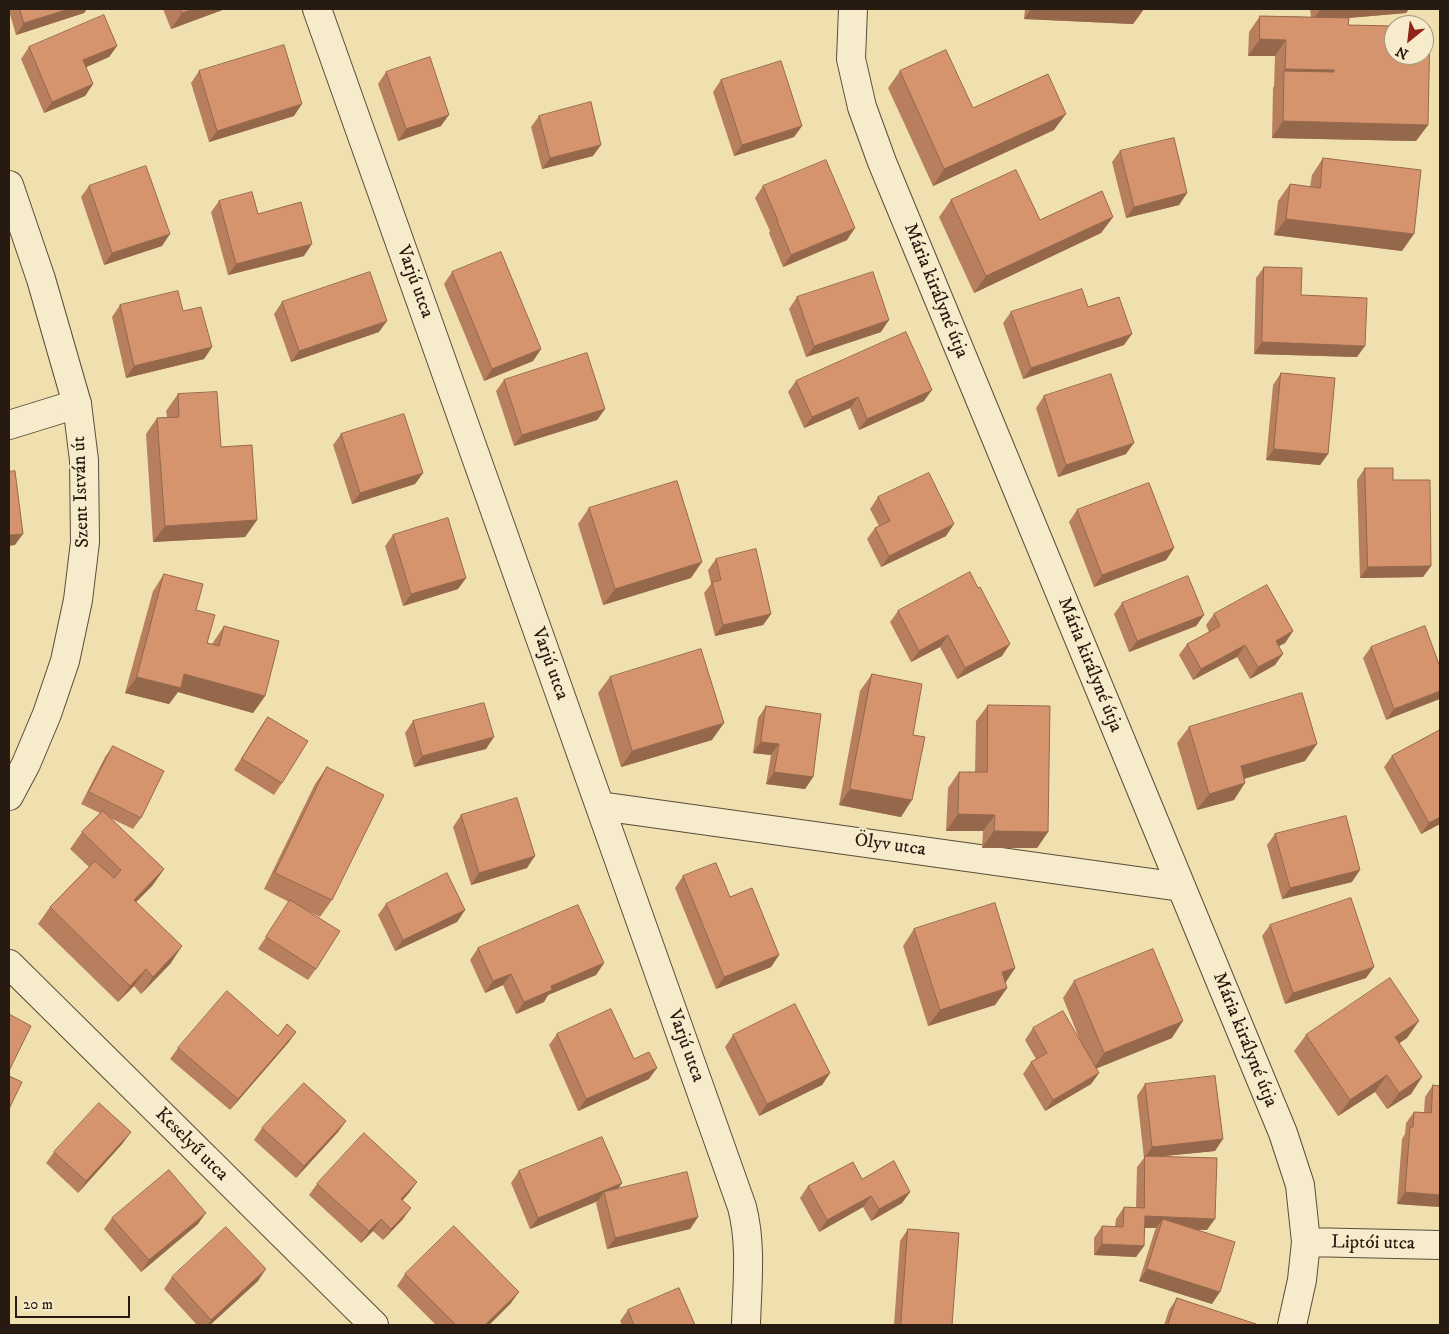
<!DOCTYPE html>
<meta charset="utf-8">
<style>
body{margin:0}
#map{position:relative;width:1449px;height:1334px;overflow:hidden;background:#f1e0af;font-family:"IM FELL DW Pica",serif}
canvas{display:block}
.frame{position:absolute;inset:0;border:10px solid #271a11;pointer-events:none}
.north{position:absolute;left:1384px;top:15px;width:50px;height:50px;box-sizing:border-box;background:#f6ebcb;border:1px solid #a39781;border-radius:50%;rotate:209deg;font-size:14px;font-weight:700;line-height:20px;text-align:center;color:#271a11}
.north::after{content:'';display:block;margin:auto;width:18px;height:22px;background:#8f2418;clip-path:polygon(50% 0,100% 100%,50% 72%,0 100%)}
.scale{position:absolute;left:15px;top:1296px;width:115px;height:22px;box-sizing:border-box;border:2px solid #271a11;border-top:0;padding-left:6px;font-size:15px;line-height:18px;white-space:nowrap;color:#271a11;-webkit-text-stroke:4px #f6ebcb;paint-order:stroke}
</style>
<div id="map">
<canvas width="1449" height="1334"></canvas>
<div class="frame"></div>
<div class="north">N</div>
<div class="scale">20 m</div>
</div>
<script>
const ctx = document.querySelector('canvas').getContext('2d');
ctx.lineJoin = 'round';
function stroke(path, color, width, dash) {
  ctx.strokeStyle = color;
  ctx.lineWidth = width;
  ctx.lineCap = dash ? 'butt' : 'round';
  ctx.setLineDash(dash || []);
  ctx.stroke(path);
}
function fillPath(path, color) {
  ctx.fillStyle = color;
  ctx.fill(path, 'evenodd');
}
function drawText(font, color, halo, rows, align = 'center') {
  ctx.font = font + ' "IM FELL DW Pica",serif';
  ctx.lineWidth = 4.5;
  ctx.setLineDash([]);
  ctx.textBaseline = 'middle';
  ctx.strokeStyle = halo;
  ctx.fillStyle = color;
  for (const [text, x, y, turn = 0] of rows) {
    ctx.save();
    ctx.translate(x, y);
    ctx.rotate((+turn || 0) * Math.PI / 180);
    ctx.textAlign = isNaN(turn) ? turn : align;
    if (halo) ctx.strokeText(text, 0, 0);
    ctx.fillText(text, 0, 0);
    ctx.restore();
  }
}
const minor = new Path2D(`
 M317 9 742 1207C752 1245 747 1286 746 1325
 M853 9 851 59 862 107 882 162 1283 1133 1300 1185 1306 1242 1302 1280 1292 1325
 M9 425 77 404
 M600 806 1181 887
 M9 964 374 1325
 M1306 1242 1440 1245`);
const tertiary = new Path2D(`
 M9 185 41 279 77 404 84 460 85 542 78 600 65 661 47 714 26 764 9 796`);
stroke(minor, '#5a4c38', 30);
stroke(tertiary, '#5a4c38', 30);
stroke(minor, '#f6ebcb', 28);
stroke(tertiary, '#f6ebcb', 28);
fillPath(new Path2D(`
 M9 9H87L84 13 16 35 9 11Z
 M163 9H225L171 29Z
 M1025 9H1144L1133 24 1024 19Z
 M1310 9H1409L1406 13 1349 18 1348 25 1428 125 1416 141 1272 138 1273 88 1274 86 1275 56H1248L1249 32 1260 16 1311 17Z
 M117 46 109 57 86 67 93 84 85 96 44 113 21 59 29 47Z
 M199 71 294 116 209 142 191 83Z
 M900 71 973 108 1054 130 933 186 888 88Z
 M386 72 441 126 398 141 378 84Z
 M721 80 802 126 794 137 734 156 713 92Z
 M539 116 593 156 542 169 531 127Z
 M1120 151 1187 193 1179 205 1126 218 1112 162Z
 M1323 158 1402 251 1274 235 1278 201 1290 184 1310 187 1312 175Z
 M89 186 162 246 104 265 81 197Z
 M763 186 847 240 783 267 769 233 770 231 755 198Z
 M951 200 1040 220 1113 217 1101 233 974 293 939 217Z
 M219 201 258 214 304 256 228 275 211 212Z
 M1264 267 1301 295 1357 357 1254 354 1256 278Z
 M452 272 541 349 533 361 484 381 444 284Z
 M797 297 881 332 806 357 789 309Z
 M282 302 379 332 291 362 274 314Z
 M120 305 183 311 212 347 204 359 126 378 112 317Z
 M1011 312 1124 345 1023 379 1003 323Z
 M1281 373 1328 454 1320 465 1266 460 1273 385Z
 M504 380 605 409 597 420 514 446 496 391Z
 M796 381 924 401 859 430 850 408 804 428 788 392Z
 M178 394 221 447 257 520 245 537 153 542 146 434 157 418 167 417 166 411Z
 M1044 396 1126 454 1058 477 1036 408Z
 M341 434 423 473 415 484 352 504 333 445Z
 M1365 468 1393 480 1431 566 1423 577 1360 578 1357 480Z
 M878 497 946 536 881 567 867 539 875 528 879 526 870 509Z
 M589 508 691 578 603 605 578 524Z
 M1077 510 1174 548 1166 560 1094 587 1069 522Z
 M393 535 466 578 458 589 403 606 385 546Z
 M716 559 771 614 763 625 715 636 704 593 711 584 708 570Z
 M164 574 196 610 207 643 212 644 224 626 265 696 253 713 178 692 169 704 125 693 153 591Z
 M978 588 1002 656 957 679 940 647 911 662 890 622 898 611Z
 M1122 603 1204 615 1196 626 1129 652 1114 614Z
 M1214 614 1293 631 1285 643 1279 646 1275 665 1250 679 1237 657 1193 680 1179 655 1187 644 1209 632 1206 625Z
 M1371 647 1440 667 1386 720 1363 658Z
 M872 674 913 735 901 817 839 805 860 691Z
 M610 677 712 740 621 767 598 693Z
 M988 705 1048 832 1037 848H982L983 831H946L948 788 959 772H975L976 721Z
 M766 706 813 777 805 789 766 784 771 755 753 753 758 718Z
 M268 717 282 783 274 795 234 770 260 728Z
 M413 721 486 749 414 767 405 733Z
 M1189 727 1305 761 1244 779 1234 800 1197 810 1177 743Z
 M1440 730V824L1421 834 1384 767 1392 756Z
 M113 746 141 818 133 829 110 818 164 869 152 886 136 902 171 963 141 994 134 986 118 1002 38 924 50 907 89 867 70 849 82 832 100 813 81 804 105 757Z
 M327 767 332 900 320 917 308 911 316 969 308 980 258 949 289 902 264 889 315 784Z
 M461 815 527 868 471 885 453 827Z
 M1275 834 1352 882 1282 899 1267 845Z
 M683 876 779 955 771 967 716 989 675 888Z
 M386 904 465 910 457 922 395 951 378 915Z
 M1270 925 1366 978 1285 1004 1262 936Z
 M914 929 1015 968 1005 983 1007 988 995 1005 928 1026 903 946Z
 M478 948 604 963 596 975 548 995 544 1002 516 1014 503 985 485 993 470 960Z
 M1074 981 1172 1038 1096 1068 1099 1073 1091 1084 1045 1111 1023 1074 1031 1062 1036 1059 1025 1040 1033 1028 1081 1043 1063 998Z
 M296 1032 288 1043 230 1110 170 1059 178 1048 278 1036Z
 M557 1034 634 1059 649 1079 578 1111 549 1045Z
 M733 1035 830 1073 822 1085 759 1116 725 1047Z
 M1306 1035 1407 1038 1399 1043 1422 1077 1411 1094 1387 1109 1375 1092 1338 1116 1294 1051Z
 M1145 1084 1215 1151 1163 1156 1207 1230H1196L1212 1304 1139 1281 1155 1230 1156 1228H1144V1246L1136 1257 1094 1255V1238L1102 1226 1115 1227 1116 1219 1124 1207 1136 1208 1137 1167 1144 1158 1137 1096Z
 M1433 1085 1440 1207 1397 1204 1402 1139 1405 1134 1406 1123 1414 1112H1424L1425 1097Z
 M346 1121 338 1132 296 1178 254 1140 262 1128Z
 M123 1143 78 1193 46 1163 54 1152Z
 M519 1171 622 1183 618 1189 698 1217 690 1229 607 1249 596 1203 598 1201 530 1229 511 1183Z
 M417 1182 409 1193 403 1200V1219L383 1240 373 1231 361 1243 309 1195 317 1184Z
 M808 1186 910 1192 902 1203 871 1221 863 1207 819 1232 800 1198Z
 M112 1218 198 1224 141 1272 104 1229Z
 M908 1229 952 1325H894L900 1241Z
 M405 1274 511 1303 489 1325H436L397 1286Z
 M172 1277 258 1281 210 1325H197L164 1289Z
 M1177 1298 1256 1325H1164L1169 1310Z
 M628 1310 695 1325H622L620 1321Z`), '#b77f5e');
fillPath(new Path2D(`
 M69 9H87L84 13 16 35 24 23Z
 M193 9H225L171 29 182 13Z
 M1031 9H1144L1133 24 1024 19Z
 M1330 9H1409L1406 13 1312 21 1320 10Z
 M1260 39 1286 40 1275 56H1248Z
 M117 46 109 57 75 72 83 60Z
 M1285 69 1334 70 1322 87 1284 71 1274 86Z
 M93 84 85 96 44 113 52 102Z
 M302 104 294 116 209 142 217 131Z
 M1066 114 1054 130 933 186 944 169Z
 M449 115 441 126 398 141 406 129Z
 M1283 121 1428 125 1416 141 1272 138Z
 M802 126 794 137 734 156 742 145Z
 M601 145 593 156 542 169 550 158Z
 M1187 193 1179 205 1126 218 1134 207Z
 M1113 217 1101 233 974 293 986 276Z
 M1286 219 1414 234 1402 251 1274 235Z
 M855 228 847 240 783 267 791 255Z
 M170 234 162 246 104 265 112 253Z
 M312 244 304 256 228 275 236 264Z
 M889 320 881 332 806 357 814 346Z
 M387 321 379 332 291 362 299 351Z
 M1132 334 1124 345 1023 379 1031 368Z
 M1262 342 1365 346 1357 357 1254 354Z
 M212 347 204 359 126 378 134 366Z
 M541 349 533 361 484 381 492 369Z
 M932 390 924 401 859 430 867 419Z
 M858 397 850 408 804 428 812 417Z
 M605 409 597 420 514 446 522 435Z
 M1134 443 1126 454 1058 477 1066 465Z
 M1274 449 1328 454 1320 465 1266 460Z
 M423 473 415 484 352 504 360 493Z
 M257 520 245 537 153 542 165 526Z
 M954 524 946 536 881 567 889 556Z
 M23 534 15 545 9 546V535Z
 M1174 548 1166 560 1094 587 1102 575Z
 M702 562 691 578 603 605 615 589Z
 M1431 566 1423 577 1360 578 1368 567Z
 M466 578 458 589 403 606 411 594Z
 M771 614 763 625 715 636 723 625Z
 M1204 615 1196 626 1129 652 1137 641Z
 M1293 631 1285 643 1268 652 1276 641Z
 M948 635 940 647 911 662 919 651Z
 M1010 644 1002 656 957 679 965 668Z
 M1245 645 1237 657 1193 680 1201 669Z
 M1283 654 1275 665 1250 679 1258 667Z
 M184 674 265 696 253 713 178 692 169 704 125 693 137 677Z
 M1440 691V699L1386 720 1394 709Z
 M724 723 712 740 621 767 632 751Z
 M494 737 486 749 414 767 422 756Z
 M761 742 779 744 771 755 753 753Z
 M1317 744 1305 761 1229 783 1241 766Z
 M774 772 813 777 805 789 766 784Z
 M1245 783 1234 800 1197 810 1209 794Z
 M850 789 912 800 901 817 839 805Z
 M958 814 995 815 983 831H946Z
 M1440 817V824L1421 834 1429 823Z
 M994 831 1048 832 1037 848H982Z
 M535 856 527 868 471 885 479 873Z
 M164 869 152 886 122 916 134 900Z
 M1360 870 1352 882 1282 899 1290 888Z
 M465 910 457 922 395 951 403 940Z
 M182 946 171 963 141 994 153 977Z
 M779 955 771 967 716 989 724 977Z
 M604 963 596 975 548 995 544 1002 516 1014 524 1002 551 986Z
 M1374 967 1366 978 1285 1004 1293 993Z
 M1015 968 1004 985 1002 972Z
 M146 969 134 986 118 1002 130 986Z
 M511 974 503 985 485 993 493 981Z
 M1007 988 995 1005 928 1026 940 1010Z
 M1183 1021 1172 1038 1093 1070 1104 1053Z
 M1419 1021 1407 1038 1383 1054 1395 1037Z
 M296 1032 288 1043 230 1110 238 1099Z
 M657 1068 649 1079 578 1111 586 1099Z
 M830 1073 822 1085 759 1116 767 1104Z
 M1099 1073 1091 1084 1045 1111 1053 1100Z
 M1387 1075 1375 1092 1338 1116 1350 1100Z
 M1422 1077 1411 1094 1387 1109 1399 1093Z
 M346 1121 338 1132 296 1178 304 1166Z
 M131 1132 123 1143 78 1193 86 1181Z
 M1223 1139 1215 1151 1145 1158V1157L1152 1147Z
 M417 1182 409 1193 393 1210 401 1199Z
 M622 1183 614 1194 604 1192 598 1201 530 1229 538 1218Z
 M910 1192 902 1203 871 1221 879 1209Z
 M1405 1192 1440 1195V1207L1397 1204Z
 M871 1196 863 1207 819 1232 827 1220Z
 M411 1208 403 1219 383 1240 391 1229Z
 M206 1213 198 1224 141 1272 149 1260Z
 M1145 1216 1215 1219 1207 1230 1160 1228 1163 1219 1156 1228H1137Z
 M698 1217 690 1229 607 1249 615 1238Z
 M381 1219 373 1231 361 1243 369 1231Z
 M1102 1244 1144 1246 1136 1257 1094 1255Z
 M266 1269 258 1281 210 1325H207L211 1320Z
 M1147 1269 1220 1292 1212 1304 1139 1281Z
 M519 1292 511 1303 489 1325H485Z`), '#95684c');
const building = new Path2D(`
 M20 9H69L24 23Z
 M181 9H193L182 13Z
 M104 15 117 46 83 60 93 84 52 102 29 47Z
 M1260 16 1349 18 1348 25 1394 26V55H1424V27H1430L1428 125 1283 121 1284 71 1334 72V70L1285 69 1286 40 1260 39Z
 M284 45 302 104 217 131 199 71Z
 M946 50 973 108 1048 74 1066 114 944 169 900 71Z
 M430 57 449 115 406 129 386 72Z
 M781 61 802 126 742 145 721 80Z
 M591 102 601 145 550 158 539 116Z
 M1174 138 1187 193 1134 207 1120 151Z
 M1323 158 1421 170 1414 234 1286 219 1290 184 1320 188Z
 M826 160 855 228 791 255 777 221H778L763 186Z
 M146 166 170 234 112 253 89 186Z
 M1016 170 1040 220 1102 191 1113 217 986 276 951 200Z
 M252 192 258 214 301 202 312 244 236 264 219 201Z
 M501 252 541 349 492 369 452 272Z
 M1264 267 1302 268 1301 295 1367 298 1365 346 1262 342Z
 M370 272 387 321 299 351 282 302Z
 M873 272 889 320 814 346 797 297Z
 M1082 289 1088 307 1119 297 1132 334 1031 368 1011 312Z
 M178 291 183 311 201 307 212 347 134 366 120 305Z
 M906 332 932 390 867 419 858 397 812 417 796 381Z
 M587 353 605 409 522 435 504 380Z
 M1281 373 1335 378 1328 454 1274 449Z
 M1111 374 1134 443 1066 465 1044 396Z
 M217 392 221 447 252 445 257 520 165 526 157 418 179 417 178 394Z
 M404 414 423 473 360 493 341 434Z
 M1365 468H1393V480H1430L1431 566 1368 567Z
 M15 471 23 534 9 535V472Z
 M929 473 954 524 889 556 875 528 890 521 878 497Z
 M677 481 702 562 615 589 589 508Z
 M1149 483 1174 548 1102 575 1077 510Z
 M448 518 466 578 411 594 393 535Z
 M756 549 771 614 723 625 712 582 721 580 716 559Z
 M970 572 978 588 980 587 1010 644 965 668 948 635 919 651 898 611Z
 M164 574 203 584 196 610 215 615 207 643 219 646 224 626 279 641 265 696 184 674 181 688 137 677Z
 M1188 576 1204 615 1137 641 1122 603Z
 M1267 585 1293 631 1276 641 1283 654 1258 667 1245 645 1201 669 1187 644 1220 626 1214 614Z
 M1425 626 1440 667V691L1394 709 1371 647Z
 M701 649 724 723 632 751 610 677Z
 M872 674 922 684 913 735 925 737 912 800 850 789Z
 M1302 693 1317 744 1241 766 1245 783 1209 794 1189 727Z
 M484 703 494 737 422 756 413 721Z
 M988 705 1050 706 1048 832 994 831 995 815 958 814 959 772H987Z
 M766 706 821 714 813 777 774 772 779 744 761 742Z
 M268 717 308 741 282 783 242 759Z
 M1440 730V817L1429 823 1392 756Z
 M113 746 164 771 141 818 89 792Z
 M327 767 384 795 332 900 275 873Z
 M517 798 535 856 479 873 461 815Z
 M103 811 164 869 134 900 182 946 153 977 146 969 130 986 50 907 95 861 114 878 121 870 82 832Z
 M1346 816 1360 870 1290 888 1275 834Z
 M716 863 730 897 752 888 779 955 724 977 683 876Z
 M447 873 465 910 403 940 386 904Z
 M1351 898 1374 967 1293 993 1270 925Z
 M290 900 340 931 316 969 266 937Z
 M995 903 1015 968 1002 972 1007 988 940 1010 914 929Z
 M578 905 604 963 551 986 552 990 524 1002 511 974 493 981 478 948Z
 M1153 949 1183 1021 1104 1053 1074 981Z
 M1390 978 1419 1021 1395 1037 1422 1077 1399 1093 1387 1075 1350 1100 1306 1035Z
 M227 991 278 1036 287 1024 296 1032 238 1099 178 1048Z
 M795 1004 830 1073 767 1104 733 1035Z
 M611 1009 634 1059 649 1052 657 1068 586 1099 557 1034Z
 M1063 1011 1099 1073 1053 1100 1031 1062 1047 1053 1033 1028Z
 M9 1014 31 1026 9 1071Z
 M9 1076 22 1082 9 1109Z
 M1215 1076 1223 1139 1152 1147 1145 1084Z
 M304 1083 346 1121 304 1166 262 1128Z
 M1433 1085 1440 1086V1195L1405 1192 1410 1127H1413L1414 1112 1431 1113Z
 M99 1103 131 1132 86 1181 54 1152Z
 M364 1133 417 1182 401 1199 411 1208 391 1229 381 1219 369 1231 317 1184Z
 M602 1137 622 1183 538 1218 519 1171Z
 M1145 1156 1217 1158 1215 1219 1145 1216 1144 1246 1102 1244V1226L1123 1227 1124 1207 1144 1208Z
 M894 1161 910 1192 879 1209 871 1196 827 1220 808 1186 853 1162 862 1179Z
 M169 1170 206 1213 149 1260 112 1218Z
 M687 1172 698 1217 615 1238 604 1192Z
 M1163 1219 1235 1242 1220 1292 1147 1269Z
 M454 1226 519 1292 485 1325H456L405 1274Z
 M226 1227 266 1269 211 1320 172 1277Z
 M908 1229 959 1233 952 1325H901Z
 M679 1288 695 1325H634L628 1310Z
 M1177 1298 1256 1324V1325H1168Z`);
fillPath(building, '#d5946d');
stroke(building, '#95684c', 1);
drawText('19px', '#271a11', '#f6ebcb', [
 ["Varjú utca",414,282,70],
 ["Mária királyné útja",935,291,68],
 ["Szent István út",82,492,-92],
 ["Varjú utca",549,664,70],
 ["Mária királyné útja",1089,665,68],
 ["Ölyv utca",890,846,8],
 ["Mária királyné útja",1244,1040,68],
 ["Varjú utca",685,1046,70],
 ["Keselyű utca",191,1145,45],
 ["Liptói utca",1373,1244,1]
]);
</script>
